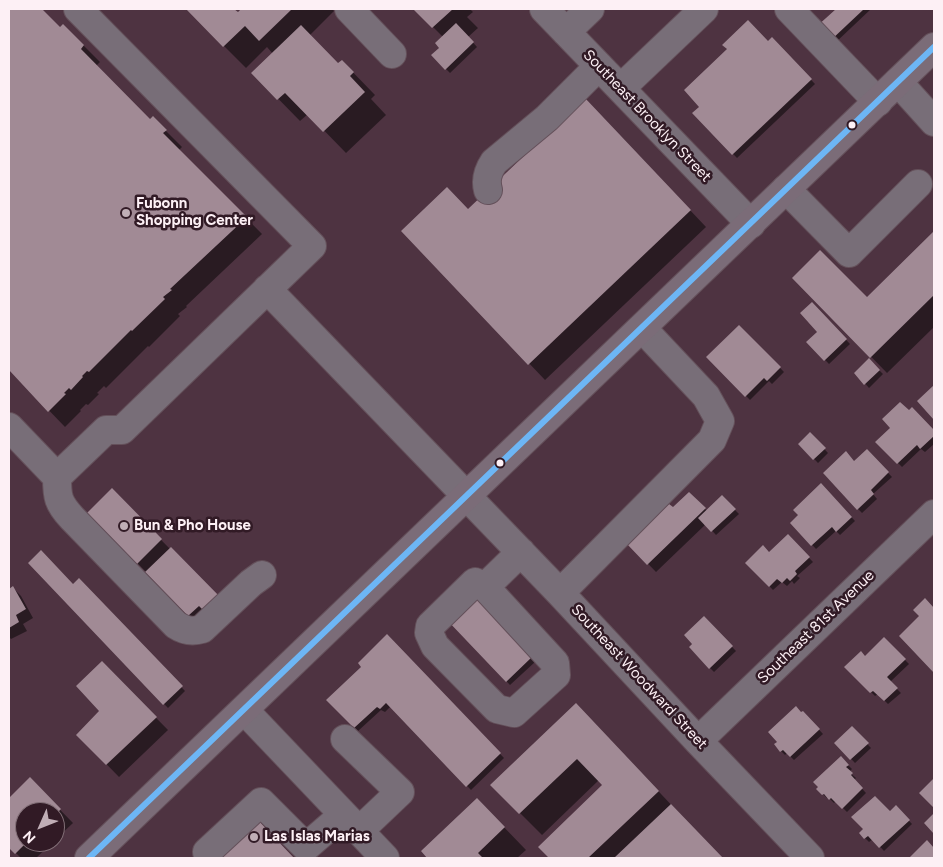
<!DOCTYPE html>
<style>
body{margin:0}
#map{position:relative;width:943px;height:867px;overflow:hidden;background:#4e3341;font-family:Figtree,sans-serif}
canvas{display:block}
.frame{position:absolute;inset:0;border:10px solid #fdf0f5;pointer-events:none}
.north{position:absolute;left:15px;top:802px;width:50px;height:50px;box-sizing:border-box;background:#311a25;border:1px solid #837078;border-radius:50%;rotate:226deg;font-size:14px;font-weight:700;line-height:20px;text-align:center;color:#fdf0f5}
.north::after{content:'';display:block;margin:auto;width:18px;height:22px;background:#c0aeb6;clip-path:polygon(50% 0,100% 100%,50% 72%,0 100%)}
</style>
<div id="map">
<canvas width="943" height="867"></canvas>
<div class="frame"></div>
<div class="north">N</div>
</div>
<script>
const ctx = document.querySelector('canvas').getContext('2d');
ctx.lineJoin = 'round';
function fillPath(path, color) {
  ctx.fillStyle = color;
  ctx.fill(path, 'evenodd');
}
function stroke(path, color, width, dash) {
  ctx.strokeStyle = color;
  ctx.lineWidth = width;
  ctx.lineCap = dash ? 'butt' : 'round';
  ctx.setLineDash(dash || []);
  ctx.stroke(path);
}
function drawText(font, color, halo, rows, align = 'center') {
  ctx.font = font + ' Figtree,sans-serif';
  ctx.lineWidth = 5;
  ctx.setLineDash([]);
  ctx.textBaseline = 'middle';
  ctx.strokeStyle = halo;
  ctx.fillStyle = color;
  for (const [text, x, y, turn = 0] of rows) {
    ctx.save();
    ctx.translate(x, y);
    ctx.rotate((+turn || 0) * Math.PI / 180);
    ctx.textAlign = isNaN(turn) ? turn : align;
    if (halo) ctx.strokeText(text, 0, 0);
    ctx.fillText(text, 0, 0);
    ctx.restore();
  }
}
fillPath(new Path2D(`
 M9 9H41L60 28 63 25 100 62 96 66 150 121 153 118 182 147 179 150 262 234 186 306 187 307 178 314 180 316 149 347 148 346 106 388 104 386 97 393 99 394 88 405 86 404 80 410 81 411 65 427 9 369Z
 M187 9H233L238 13 243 9H332L334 11 309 36 338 65 342 61 375 95 371 99 386 115 346 153 308 114 300 121 253 73 273 54 267 47 246 68Z
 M415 9H470L473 12 467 17 478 28 468 37 477 47 450 73 432 55 441 48 443 37Z
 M837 9H871L834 44 818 27Z
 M772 39 815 84 737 158 694 113Z
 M601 116 706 227 545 380 403 231 468 210Z
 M934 232V327L887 373 794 278 867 299Z
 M812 304 850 344 829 364 808 342 819 332Z
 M739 326 784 372 772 384 769 381 750 400 708 357Z
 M869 360 883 374 869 388 856 373Z
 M912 409 934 432V444L925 452 921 449 902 467 877 442Z
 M810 434 828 453 818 463 800 444Z
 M867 451 892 477 873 494 877 499 862 513 824 474 855 462Z
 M821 485 855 521 840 535 836 531 816 549 792 523 800 515Z
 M112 490 170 549 229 608 197 624 88 513Z
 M689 493 707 511 722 497 739 514 716 535 706 524 656 572 629 544 673 509Z
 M788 536 813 562 797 576 800 578 794 584 792 581 787 586 782 582 773 590 747 563 769 554Z
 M29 563 73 585 79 580 185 691 168 708Z
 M13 588 21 596 33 618 23 624 27 631 11 639 9 637V590Z
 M473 596 535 662 510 685 448 619Z
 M925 600 934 609V671L900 636 921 616Z
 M704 618 736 651 714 672 690 648Z
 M387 636 504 758 471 790 391 706 385 712 381 710 358 731 328 700 363 667Z
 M884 639 909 664 890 682 901 693 888 704 878 694 875 696 846 667 865 657Z
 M102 663 168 730 119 777 78 735 101 711Z
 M803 712 823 734 794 760 787 753 785 755 781 751Z
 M598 727 693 828 722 858H550L540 847 604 785 599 780 542 835 520 813Z
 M852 728 871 748 855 763 836 743Z
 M841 758 852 769 849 772 856 778 854 780 866 793 847 812 836 801 834 803 828 797 827 798 818 789Z
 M30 779 73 823 55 840V812H25V842H53L36 858H21L9 846V798L10 799Z
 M896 807 912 824 884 851 873 839 869 842 865 838Z
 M255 819 293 858H219Z
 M499 822 526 850 517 858H429L423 851Z`), '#0007');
fillPath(new Path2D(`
 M9 9H42L60 27 63 24 84 45 81 49 150 119 153 116 167 130 163 133 247 217 170 289 172 290 163 297 165 299 132 331 131 330 89 372 87 371 82 376 83 377 71 390 69 388 64 393 66 394 48 412 9 370Z
 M186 9H234L238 12 241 9H292L259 41 245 26 223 47Z
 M413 9H453L432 28Z
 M836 9H864L830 41 816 27Z
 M748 20 768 41 772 37 812 79 732 155 692 113 699 107 684 90 727 49 722 45Z
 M456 23 474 42 445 70 431 55 439 48 435 43Z
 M301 25 338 63 342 60 354 72 350 76 365 92 323 132 285 93 277 100 251 73Z
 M585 98 691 210 528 365 401 231 447 187 468 209Z
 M934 231V295L870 358 792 278 820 250 867 297Z
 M812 302 847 339 824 361 806 342 817 332 800 313Z
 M739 325 781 367 767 381 764 378 745 397 706 357Z
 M869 358 880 370 864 385 854 373Z
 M934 385V420L917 401Z
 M900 402 909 410 912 407 934 430V436L920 449 917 445 897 464 875 442 890 428 882 419Z
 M810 432 826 448 813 460 798 444Z
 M867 449 889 472 871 490 874 494 857 510 823 473 846 451 854 461Z
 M821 483 852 517 836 532 832 527 811 546 790 523 798 515 793 510Z
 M112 488 162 539 137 564 87 513Z
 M689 492 706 508 647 565 627 544 669 504 673 507Z
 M722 495 736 509 711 532 698 518Z
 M788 534 810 557 795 571 797 574 790 581 787 578 782 583 777 579 769 587 745 563 763 545 769 552Z
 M171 547 222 599 207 614 199 606 188 616 145 572Z
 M41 550 73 584 79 578 183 686 163 705 28 563Z
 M13 586 26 609 16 615 19 622 9 628V589Z
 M473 594 532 657 506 682 446 619Z
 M925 598 934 608V673L899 636 919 616 913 610Z
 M704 616 733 646 709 669 689 647 692 644 684 635Z
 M387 634 501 753 466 787 386 703 380 709 377 707 354 728 326 700 361 667 358 663Z
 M884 637 906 659 887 677 898 688 884 701 873 691 870 693 844 667 861 651 865 656Z
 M102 661 157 717 106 765 76 735 99 711 76 686Z
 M576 703 659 791 588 858H549L538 847 602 785 577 759 519 814 490 785Z
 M796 706 801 712 803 711 820 729 790 757 783 750 780 752 774 744 777 742 768 732Z
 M852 726 869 743 850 760 834 743Z
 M841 756 849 765 846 767 853 773 851 775 863 788 842 809 831 798 829 800 824 794 822 795 816 789 818 787 813 782Z
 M30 777 61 809 55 815V812H25V842H27L15 854 9 848V798Z
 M934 778V808L919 793Z
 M875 796 890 811 896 805 910 820 879 848 868 836 864 839 859 833 863 829 851 817Z
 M477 798 505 827 478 853 483 858H427L421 851Z
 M671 804 723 858H614Z
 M934 813V834L924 823Z
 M255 817 294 858H218Z
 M927 840 934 848V858H909Z`), '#a18a95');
const minor = new Path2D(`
 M78 9 312 246 122 430H106L57 477C57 497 58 503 72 518L176 625C185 631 192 632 202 629L251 583 262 575
 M349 9 392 54
 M544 9 751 224
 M789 9 878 102
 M566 32 590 9
 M898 82 934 122
 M621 88 704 9
 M786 189 849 253 918 184
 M488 190C485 179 488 171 494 162L547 118 599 66
 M267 289 560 593 698 741 810 858
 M9 427 57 477
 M475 582 485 587 555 663 556 675 514 713 497 709 435 646 429 633 430 626Z
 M485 587 521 552
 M560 593 712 440 720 421 706 396 642 328
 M244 710 385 858
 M345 739 400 792 359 831
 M698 741 934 514
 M207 852 261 802 306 847 343 815`);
const major = new Path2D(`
 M89 858 934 47`);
stroke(minor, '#64505a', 30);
stroke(major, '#64505a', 30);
stroke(minor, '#786e78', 28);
stroke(major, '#7b6c78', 28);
stroke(new Path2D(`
 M89 858 934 47`), '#6db6f5', 6);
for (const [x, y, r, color] of [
 [852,125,4.5,"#fdf0f5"],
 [126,213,5,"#c0aeb6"],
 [500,463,4.5,"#fdf0f5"],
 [124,526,5,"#c0aeb6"],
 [254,837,5,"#c0aeb6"]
]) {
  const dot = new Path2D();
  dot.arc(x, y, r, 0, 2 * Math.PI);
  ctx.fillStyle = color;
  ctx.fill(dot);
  stroke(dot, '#311a25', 2);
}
drawText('15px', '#fdf0f5', '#311a25', [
 ["Southeast Brooklyn Street",647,116,46],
 ["Southeast 81st Avenue",816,627,-44],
 ["Southeast Woodward Street",639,677,47]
]);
drawText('bold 15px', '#fdf0f5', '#311a25', [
 ["Fubonn",136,204],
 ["Shopping Center",136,221],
 ["Bun & Pho House",134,526],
 ["Las Islas Marias",264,837]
], 'left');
</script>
